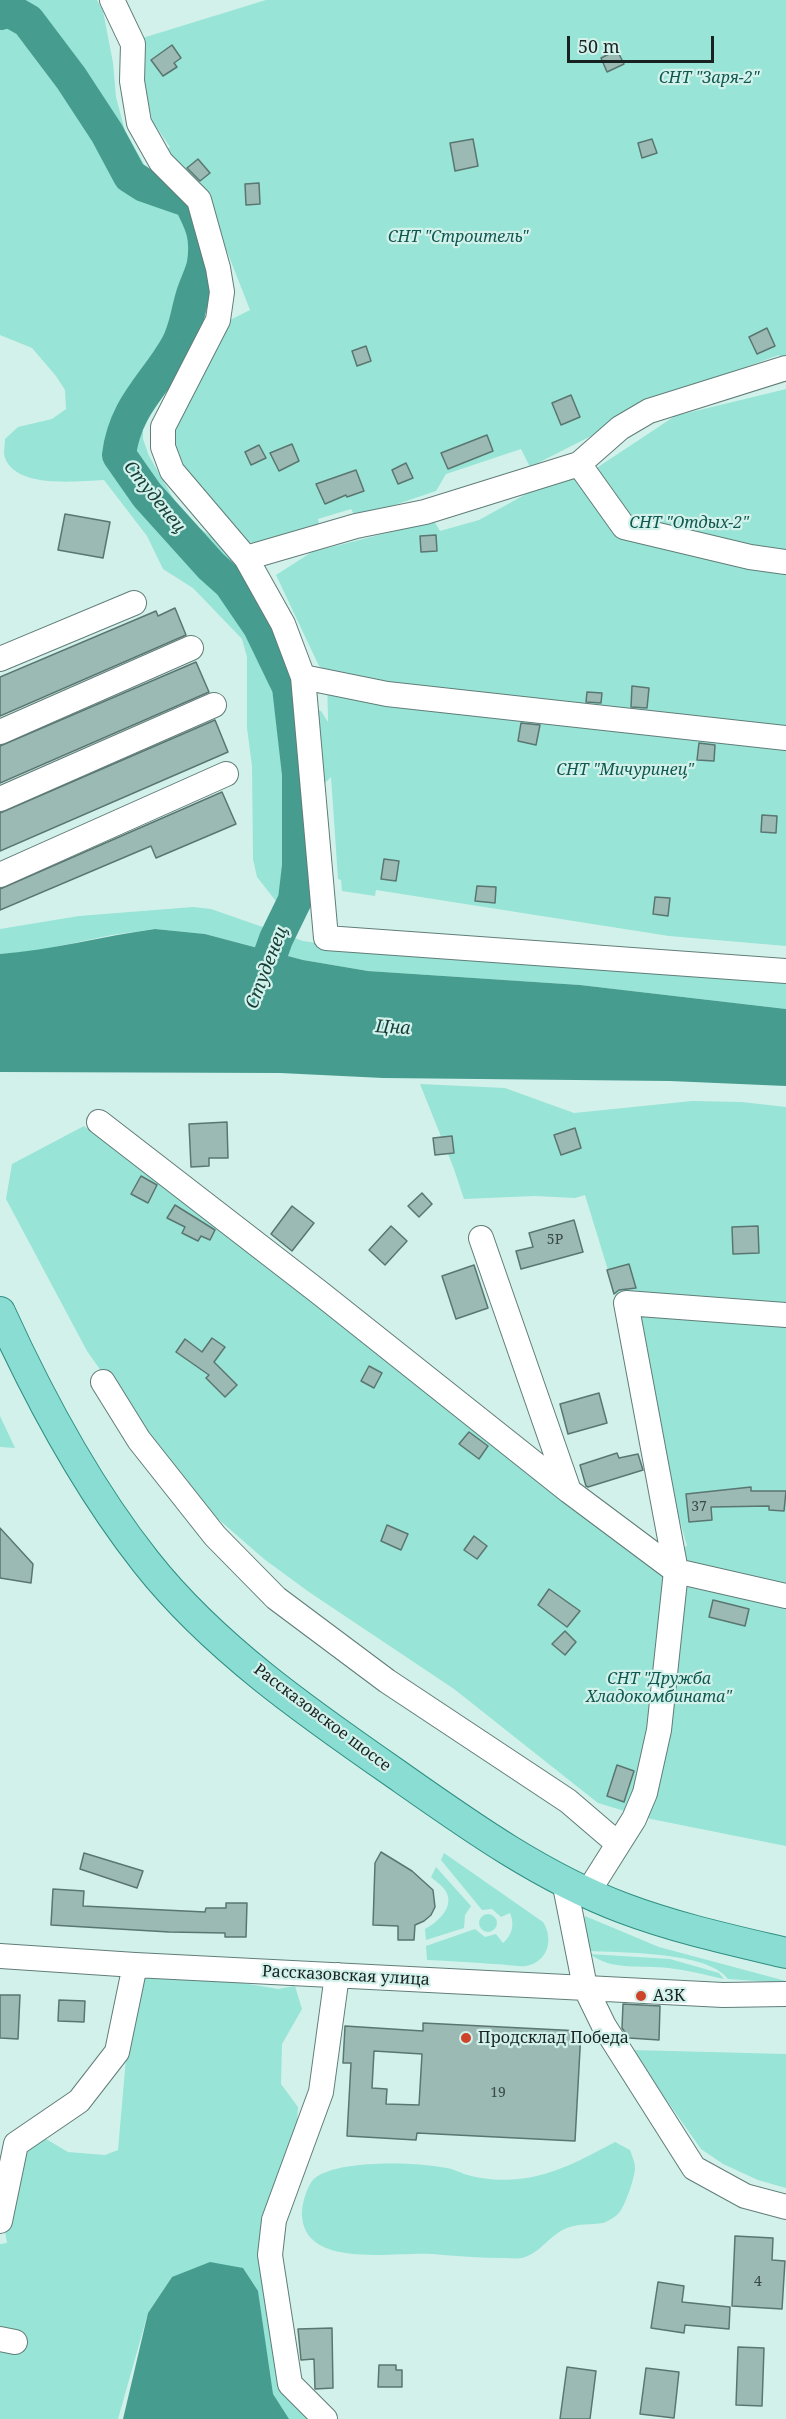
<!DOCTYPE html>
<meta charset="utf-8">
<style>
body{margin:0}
#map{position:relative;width:786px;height:2419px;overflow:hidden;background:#d3f1eb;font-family:"Noto Serif",serif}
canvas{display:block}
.scale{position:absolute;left:567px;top:36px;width:147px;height:27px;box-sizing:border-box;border:3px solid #182321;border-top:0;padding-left:8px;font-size:18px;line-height:21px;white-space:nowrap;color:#182321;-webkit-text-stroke:4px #d3f1eb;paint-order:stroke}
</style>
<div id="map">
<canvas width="786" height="2419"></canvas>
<div class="scale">50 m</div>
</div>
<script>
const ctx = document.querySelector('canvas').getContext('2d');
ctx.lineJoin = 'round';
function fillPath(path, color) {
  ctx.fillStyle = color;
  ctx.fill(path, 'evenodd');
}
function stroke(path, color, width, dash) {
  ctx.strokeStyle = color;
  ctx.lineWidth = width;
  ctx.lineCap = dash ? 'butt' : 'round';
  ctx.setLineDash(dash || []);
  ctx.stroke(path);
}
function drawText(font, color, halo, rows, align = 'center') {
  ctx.font = font + ' "Noto Serif",serif';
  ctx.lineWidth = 4.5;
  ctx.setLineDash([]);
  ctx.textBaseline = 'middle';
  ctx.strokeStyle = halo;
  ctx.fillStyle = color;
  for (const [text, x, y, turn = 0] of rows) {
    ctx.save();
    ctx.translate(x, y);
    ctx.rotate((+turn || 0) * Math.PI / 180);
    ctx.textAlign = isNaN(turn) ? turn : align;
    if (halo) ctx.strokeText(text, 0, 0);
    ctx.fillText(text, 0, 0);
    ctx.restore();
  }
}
fillPath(new Path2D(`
 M0 0H97L103 11 113 63 116 97 125 131 165 201 179 214 189 229 194 245 199 297 192 331 168 377 157 391 143 421V439L149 456 184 517 212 537 247 576 257 591 305 706 321 711 328 722 327 671 319 666 276 575 312 552 434 521 440 531 479 520 546 483 595 469 675 416 786 389V946L669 936 376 890 375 896 342 891 341 880 338 879 331 777 321 787 327 886 296 906 279 905 257 877 253 859 252 766 247 728V657L242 639 193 588 163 569 147 536 104 480C77 481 17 489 5 458 3 453 5 445 5 439L18 427 52 419 66 409 65 390 56 376 32 348 0 335Z
 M266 0H786V362L783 363 779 355 682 390 530 467 521 449 446 474 436 491 356 518 351 509 318 519 319 524 262 544 242 541 171 451 182 406 217 347 230 320 250 310 205 195 163 151 170 147 152 121 136 40Z
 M193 907 211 909 303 941 373 951 786 981V1009L580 985 368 971 303 960 205 934 155 929 112 935 36 951 0 954V929L79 916Z
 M420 1084 505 1088 574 1113 692 1101 742 1102 786 1107V1846L651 1819 598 1803 454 1689 309 1592 264 1559 217 1518 167 1465 87 1351 6 1199 12 1164 84 1126 405 1372 645 1562 687 1546 626 1329 585 1195 575 1198 535 1196 464 1199 454 1169Z
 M0 1416 15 1448 0 1447Z
 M444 1853 543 1922C554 1939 548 1962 526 1966 516 1967 504 1964 493 1964 471 1962 449 1961 427 1960L426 1946 475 1929 485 1937 496 1934 503 1943C512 1935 515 1925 510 1913L501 1917 492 1909 482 1910 441 1860Z
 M436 1867 471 1906 465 1915 464 1928 426 1940 425 1929C438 1922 456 1906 445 1890 442 1885 435 1881 431 1877Z
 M479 1923a9 9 0 1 1 18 0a9 9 0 1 1-18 0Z
 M585 1916 659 1947 786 1981V1983L728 1979C707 1951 622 1953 588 1951L581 1927Z
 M590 1954 670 1959 719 1973 724 1979C706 1975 687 1970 668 1968 643 1965 611 1971 590 1954Z
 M142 1977 237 1982 278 1989 295 1986 302 2009 282 2044 281 2084 298 2107 296 2139 276 2196 283 2386 316 2419H269L172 2277 148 2313 118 2419H0V2244L7 2243 0 2203 14 2139H46L68 2152 105 2155 118 2150 127 2047Z
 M631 2050 786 2054V2188L758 2180 723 2164 701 2149Z
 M615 2142 630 2150C632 2156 635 2162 635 2168 635 2177 625 2207 618 2214 615 2217 607 2222 603 2223 591 2225 579 2223 567 2228 549 2235 541 2253 522 2258 517 2259 510 2258 504 2258 480 2258 456 2256 432 2254 397 2251 305 2270 302 2216 301 2207 307 2184 315 2178 339 2159 417 2162 447 2168 453 2169 459 2172 464 2174 480 2179 502 2181 518 2179 553 2176 585 2158 615 2142Z`), '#98e4d7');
fillPath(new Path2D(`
 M155 929 205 934 303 960 368 971 580 985 786 1009V1086L670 1081 383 1078 280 1073 0 1072V954C52 950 103 936 155 929Z
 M210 2262 243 2268 258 2291 273 2394 289 2419H123L148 2313 172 2277Z`), '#479c90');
stroke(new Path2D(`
 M0 13 6 11 14 13 28 21 71 78 107 133 130 176 144 185 190 201C202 224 208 236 204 263 202 275 195 286 192 298 187 315 186 330 177 346 155 385 125 406 119 455L147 495 211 566 230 583 260 627 289 687 299 774V866L295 900 276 939 256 995`), '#479c90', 34);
const building = new Path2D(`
 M172 45 181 58 174 63 177 67 163 76 151 60Z
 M617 50 624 64 607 72 601 58Z
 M473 139 478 166 455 171 450 143Z
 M652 139 657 153 642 158 638 143Z
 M198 159 210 173 200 181 187 168Z
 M259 183 260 204 246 205 245 184Z
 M767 328 775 346 757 354 749 337Z
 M366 346 371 361 357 366 352 351Z
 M571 395 580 417 561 425 552 403Z
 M487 435 493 451 448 469 441 453Z
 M292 444 299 461 279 471 270 453Z
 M259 445 266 458 251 465 245 452Z
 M406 463 413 478 398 484 392 470Z
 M356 470 364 491 347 497 346 495 325 504 316 484Z
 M65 514 110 522 103 558 58 550Z
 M436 535 437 551 421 552 420 536Z
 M175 608 186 635 0 716V677L156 611 158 616Z
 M196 662 209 692 0 783V746Z
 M632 686 649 688 647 708 631 707Z
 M587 692 602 693 601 703 586 702Z
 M215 720 228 752 0 851V813Z
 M521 723 540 725 536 745 518 741Z
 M699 743 715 745 714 761 697 760Z
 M222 792 236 824 156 858 151 846 0 910V889Z
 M762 815 777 816 776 833 761 832Z
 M384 859 399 861 396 881 381 879Z
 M477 886 496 887 495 903 475 901Z
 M655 897 670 898 668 916 653 914Z
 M227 1122 228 1158H209V1166L191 1167 189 1124Z
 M575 1128 581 1148 561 1155 554 1135Z
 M452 1136 454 1153 435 1155 433 1138Z
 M141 1176 157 1185 148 1203 131 1194Z
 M422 1193 432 1204 419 1217 408 1206Z
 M175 1205 215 1230 210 1240 201 1236 198 1241 182 1233 185 1227 167 1218Z
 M292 1206 314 1223 292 1251 271 1234Z
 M574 1220 583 1252 521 1269 516 1251 533 1247 529 1233Z
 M391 1226 407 1241 385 1265 369 1250Z
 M758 1226 759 1253 733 1254 732 1227Z
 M629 1264 636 1288 619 1290 614 1294 607 1270Z
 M474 1265 488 1308 456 1319 442 1276Z
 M212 1338 225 1347 214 1362 237 1385 225 1397 206 1378 209 1375 176 1352 185 1339 202 1352Z
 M369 1366 382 1373 374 1388 361 1381Z
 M599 1393 607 1423 568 1434 560 1404Z
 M469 1432 488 1446 479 1459 459 1444Z
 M617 1453 619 1458 638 1454 643 1470 588 1487 586 1486 580 1465Z
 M751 1487V1491H786L784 1511 769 1510V1506L711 1507 712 1520 689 1522 686 1494Z
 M387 1525 408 1534 401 1550 381 1541Z
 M0 1528 33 1564 31 1583 0 1578Z
 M474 1536 487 1546 477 1559 464 1550Z
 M549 1589 580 1611 567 1627 538 1605Z
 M713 1600 749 1609 745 1626 709 1617Z
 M565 1631 576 1642 565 1655 552 1644Z
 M617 1765 634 1771 624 1802 607 1796Z
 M381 1852 412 1871 433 1890 435 1907 431 1915 424 1921 415 1925 414 1940H398V1926L373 1925 375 1863Z
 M84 1853 143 1871 137 1888 80 1869Z
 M53 1889 84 1891 83 1906 205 1912 206 1908H226V1903H247L246 1937H225V1933L169 1932 51 1925Z
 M0 1995H20L18 2039 0 2038Z
 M59 2000 85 2001 84 2022 58 2021Z
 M623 2004 660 2006 659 2040 629 2038 622 2028Z
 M423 2023 581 2031 575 2141 417 2133 416 2140 347 2136 351 2063H343L345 2026 423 2031ZM374 2051 422 2054 419 2105 386 2104 387 2089 372 2088Z
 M735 2236 773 2238 772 2260 785 2261 782 2309 732 2306Z
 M658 2282 684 2286 682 2302 730 2307 729 2329 685 2325 684 2333 651 2328Z
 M332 2328 333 2388 315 2389 314 2359 301 2360 298 2329Z
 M738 2347 764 2348 762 2406 736 2405Z
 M379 2365H396V2370H402V2387H378Z
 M567 2367 596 2371 590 2419H560Z
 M646 2368 679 2372 674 2418 640 2414Z`);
fillPath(building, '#9cbab4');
stroke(building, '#5a7671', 1.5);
const minor = new Path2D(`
 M112 0 133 44 132 81 139 123 161 162 199 200 218 268 222 292 218 320 163 427V447L172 471 246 558 356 526 425 512 579 464 620 428 649 411 786 368
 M579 464 624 527 750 557 786 562
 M246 558 283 624 303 677 387 694 786 738
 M0 659 134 603
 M303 677 326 938 786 971
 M0 732 191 648
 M0 799 214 705
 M0 875 226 774
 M99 1122 320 1293 569 1491 676 1571 659 1730 645 1793 634 1819 588 1892
 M481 1238 569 1491
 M786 1315 626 1303 676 1571 786 1596
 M103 1382 139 1440 215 1536 276 1598 387 1681 568 1801 617 1843
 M564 1881 585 1987 604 2026 694 2168 745 2196 786 2207
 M0 1956 135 1965 723 1995 786 1994
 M0 2221 16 2144 79 2101 117 2052 135 1965
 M0 2339 15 2342
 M325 2419 290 2384 270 2255 274 2220 321 2092 337 1975`);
const major = new Path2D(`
 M0 1312C40 1400 86 1486 146 1562 213 1647 308 1713 396 1774 467 1824 541 1877 623 1908 676 1928 731 1940 786 1953`);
stroke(minor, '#617d78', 26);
stroke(major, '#2f8e81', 32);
stroke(minor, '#fff', 24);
stroke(major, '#8addd3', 30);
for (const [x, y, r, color] of [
 [641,1996,6,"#ce4329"],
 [466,2038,6,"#ce4329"]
]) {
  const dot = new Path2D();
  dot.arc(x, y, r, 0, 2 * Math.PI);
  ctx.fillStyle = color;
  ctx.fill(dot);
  stroke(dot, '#d3f1eb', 2);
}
drawText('14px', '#394946', null, [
 ["5Р",555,1240],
 ["37",699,1507],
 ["19",498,2093],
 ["4",758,2282]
]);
drawText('italic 16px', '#0f584f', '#d3f1eb', [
 ["СНТ \"Заря-2\"",709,78],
 ["СНТ \"Строитель\"",458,237],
 ["СНТ \"Отдых-2\"",689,523],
 ["СНТ \"Мичуринец\"",625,770],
 ["СНТ \"Дружба",659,1679],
 ["Хладокомбината\"",659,1697]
]);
drawText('16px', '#182321', '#d3f1eb', [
 ["Рассказовское шоссе",322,1718,37],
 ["Рассказовская улица",346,1976,3]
]);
drawText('16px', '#182321', '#d3f1eb', [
 ["АЗК",653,1996],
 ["Продсклад Победа",478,2038]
], 'left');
drawText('italic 18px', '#153d37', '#d3f1eb', [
 ["Студенец",154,497,51],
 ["Студенец",267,968,-69],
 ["Цна",393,1028,4]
]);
</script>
